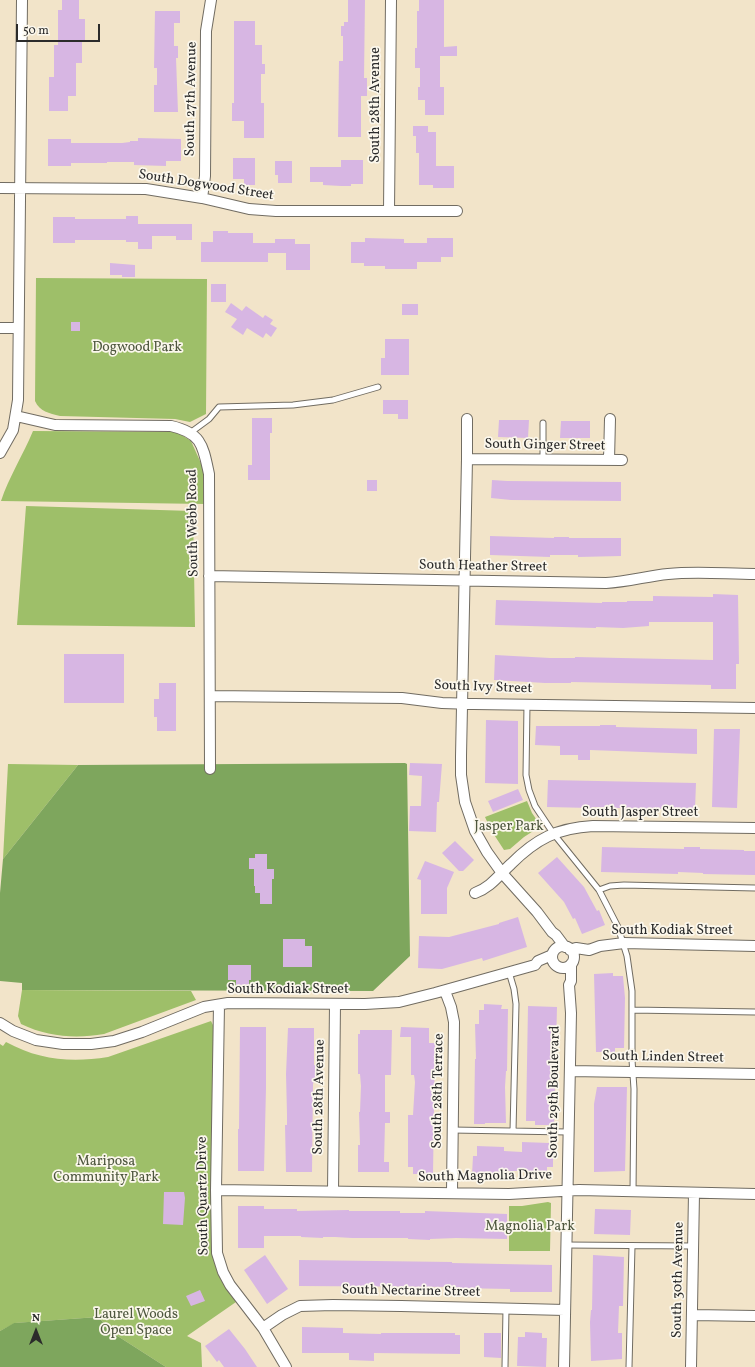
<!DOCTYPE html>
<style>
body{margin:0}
#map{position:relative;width:755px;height:1367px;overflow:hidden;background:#f2e4c9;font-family:Vollkorn,serif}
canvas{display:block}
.north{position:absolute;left:16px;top:1311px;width:40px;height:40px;-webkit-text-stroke:3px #fbf7ec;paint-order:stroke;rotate:0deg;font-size:11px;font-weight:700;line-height:16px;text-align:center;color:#2b2b2b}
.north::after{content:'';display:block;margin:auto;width:14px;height:18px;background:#2b2b2b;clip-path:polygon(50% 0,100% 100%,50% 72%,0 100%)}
.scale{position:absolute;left:16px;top:24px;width:84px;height:18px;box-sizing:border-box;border:2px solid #2b2b2b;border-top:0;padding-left:5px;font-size:12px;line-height:14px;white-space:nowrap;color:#2b2b2b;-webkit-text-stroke:3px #fbf7ec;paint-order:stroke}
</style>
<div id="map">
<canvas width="755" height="1367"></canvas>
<div class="north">N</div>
<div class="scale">50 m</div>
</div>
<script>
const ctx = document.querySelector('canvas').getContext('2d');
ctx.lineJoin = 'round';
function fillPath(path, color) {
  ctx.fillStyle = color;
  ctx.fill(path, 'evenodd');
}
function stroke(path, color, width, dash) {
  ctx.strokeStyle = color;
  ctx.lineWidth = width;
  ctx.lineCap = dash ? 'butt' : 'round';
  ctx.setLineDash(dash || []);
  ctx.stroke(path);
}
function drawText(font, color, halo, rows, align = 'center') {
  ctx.font = font + ' Vollkorn,serif';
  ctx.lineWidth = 3.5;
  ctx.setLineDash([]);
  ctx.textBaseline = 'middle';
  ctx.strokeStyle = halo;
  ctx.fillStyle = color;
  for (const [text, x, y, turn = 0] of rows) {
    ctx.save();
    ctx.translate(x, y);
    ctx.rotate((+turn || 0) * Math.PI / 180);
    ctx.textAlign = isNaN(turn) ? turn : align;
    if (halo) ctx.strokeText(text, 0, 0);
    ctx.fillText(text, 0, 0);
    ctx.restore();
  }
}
fillPath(new Path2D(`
 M36 278 207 279 206 414 190 422 175 419 60 416C49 413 40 412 35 401Z
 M33 431 177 432 191 441 204 470 206 504 1 501C9 477 23 455 33 431Z
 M26 506 193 511 195 627 17 625Z
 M8 764 78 765 3 859Z
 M527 801 532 813 541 826 524 837 510 849 504 850 491 830 485 817Z
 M22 990 191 991 196 1000 104 1034C76 1039 48 1037 21 1024L18 1016Z
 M211 1021 214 1027 215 1038 211 1242C215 1263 224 1283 236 1302L187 1336 201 1343 202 1367H166L116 1335 98 1317 15 1323 0 1331V1044L3 1046 6 1042C39 1060 71 1063 108 1057Z
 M548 1202 551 1203 550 1251H509V1206H522Z`), '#9ebf69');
fillPath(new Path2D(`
 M405 763 407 764 410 956 373 991 22 990V983L0 981V893L3 859 78 765Z
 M98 1317 116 1335 166 1367H0V1331L14 1323Z`), '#7ea65d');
fillPath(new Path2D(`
 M62 0H79V19H85V41H82V63H76V96H68V111H49V77H54V45H58V10H62Z
 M348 0H365L364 78H367V96H361V137H338L339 61H343V36H341V26H344V22H348Z
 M419 0H444V47L457 46V56H440V87H444V115H425V100H418V87H420V68H415V48H417V11H419Z
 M155 11H180V23H174V46H178V58H176L178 112H154V85H157V68H154Z
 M234 21H255V45H262V64H265V74H261V103H264V138H244V121H232V103H234Z
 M413 126H428V132H436V166H454V188H433V185H419V153H416V136H413Z
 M138 138 181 139V161H166V166L134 165V162H107V163H71V166H48V139H71V143H122L130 142V141H138Z
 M233 158H255V185H244V179H233Z
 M341 160H363V184H351V186H341L323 185V182H310V167H341Z
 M275 161H292V183H278V175H275Z
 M126 216H138V224H192V240H176V236H152V249H138V242H126V240H75V243H53V217H75V219H126Z
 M213 231H228V233H253V243H275V239H295V244H310V270H286V253H268V262H201V242H213Z
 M365 238 404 239V243H427V238H453V257H441V262H417V269H385V266H364V263H351V242H365Z
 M110 263 135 265V277H122V275H110Z
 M211 284H226V302H211Z
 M231 303 242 311 246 306 263 318 265 315 273 320 270 324 277 328 271 337 266 333 263 338 247 328 243 335 231 327 237 319 225 312Z
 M402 304H418V315H402Z
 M71 322H80V331H71Z
 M385 339H409V375H381V358H385Z
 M383 400H408V419H398V414H383Z
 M252 418H272V433H270V480H248V465H252Z
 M499 420H529L528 438 498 437Z
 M561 421H590V438H560Z
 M367 480H377V491H367Z
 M492 480 507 481 621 482V501L511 500 491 498Z
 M490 536 554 538V537H569V538H621V556L578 557V555H550V557L490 555Z
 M713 594 738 595 739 664H736V689H711V685L571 682V683H545L494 680 495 655 550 658H575V657L713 660V622H649V626L623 628 596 627V628L495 625 496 600 602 603V602H627V601H653V596L713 597Z
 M64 654H124V703H64Z
 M159 683H176V731H157V717H154V699H159Z
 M486 720 518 721V784L485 783Z
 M600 725H616V727L697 729V754L590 750V760H578V755H560V746L535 745 536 726H600Z
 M714 729H740L737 808 712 807Z
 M410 763 442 764 439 802H437L436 832 409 831 410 806H421L422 776 409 775Z
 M548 780 696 783 695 809 670 808V809H645L592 807V808L547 807Z
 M518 789 523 800 493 812 488 801Z
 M455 841 474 860 463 871H459L442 853Z
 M602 847 684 849V847H700V849L744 850V851H755V875L703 874V873L678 872V874L601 872Z
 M255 854H267V869H274V879H272V904H260V893H255V886H254V869H249V858H255Z
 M557 857 584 887 597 911 599 910 605 925 582 934 575 918 573 919 564 902 538 873Z
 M425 861 454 872 447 888V914H421V880L417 879Z
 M518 917 527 947 483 961 482 958 442 969 418 968 419 936 449 937 499 924V923Z
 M283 939H305V946H312V967H283Z
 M228 965H251V980H249V985H236V980H228Z
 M613 973V976H623L625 998 624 1048H615V1052H596L594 974Z
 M484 1004 502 1005 501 1009H508L507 1071H506L505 1087 506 1123H485V1124H474L475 1059H476L475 1024H479V1010H484Z
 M528 1006 557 1007 554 1125H535V1121H526Z
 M240 1027H266V1088L264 1171H238V1129H239Z
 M401 1027 429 1028V1043H435L433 1174H413V1167H408V1115H413L415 1082 414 1075H411V1037H400Z
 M288 1028H314V1065H315V1078L313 1084 312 1172H286L285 1125H287V1114L286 1074Z
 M360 1030H392L391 1075H385V1112H390V1123H385L384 1162H389V1172H358V1145H360L359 1112H360L361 1086 360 1074H358V1034H360Z
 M597 1087H627L625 1171 594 1172V1104Z
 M522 1142 549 1143V1149H553V1167H547V1171H503V1176L472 1175 473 1156H477V1146L504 1147V1151L522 1152Z
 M164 1192H184L185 1198 183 1225 163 1224Z
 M238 1206H264V1209H297V1211L349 1210V1211H400V1213H425V1211L507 1214V1239L456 1238 430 1239V1240L408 1239V1238H352L335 1237H323V1238L301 1237V1236H264V1248H238Z
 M595 1209 631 1210 630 1235 594 1234Z
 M265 1255 288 1289 267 1304 244 1270Z
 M593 1255 624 1257 623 1306H619L618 1333H622V1359L591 1361 590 1322 591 1310H592Z
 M299 1260 452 1262V1263L552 1265V1292H510V1289L456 1288V1287L299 1286Z
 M200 1290 205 1301 191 1306 186 1296Z
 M302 1327 343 1328V1333L381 1334V1333H455V1335H460V1354L374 1353V1361L349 1360V1353H302Z
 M229 1329 245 1349 257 1367H224L219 1360 217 1362 205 1346Z
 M525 1332 542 1333V1338H547L546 1367 517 1366 518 1337H525Z
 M484 1333H501V1358L484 1357Z`), '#d7b6e3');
const service = new Path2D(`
 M543 423V460
 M190 433 209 419 219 407 293 405 333 400 378 387
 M527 704 526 775 529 790 535 806 553 833 599 890 618 927 627 956 632 991V1060L634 1089 633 1192
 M599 890 610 886 624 885 755 888
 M509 972 514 989 516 1004 513 1131
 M632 1010 755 1012
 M452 1130 568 1132
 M566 1245 693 1246
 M505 1367 506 1308
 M629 1367 632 1246`);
const minor = new Path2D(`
 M0 188 146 189 202 198 249 209 276 211H457
 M202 198 205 176 206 31 211 0
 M389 211 391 0
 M0 328H18
 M16 416 55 425 171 426C202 433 203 446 209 474L210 769
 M467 419V459L461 756V775L465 802 475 831 487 852 502 873 537 912 552 932 556 935 565 947
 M0 453 13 430 18 400 22 0
 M467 459 622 460
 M609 460 610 419
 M209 576 606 583C628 582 647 576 668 574 697 571 726 574 755 574
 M210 696 402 698 442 703 474 704 755 708
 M475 893C491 887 498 876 511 864 536 839 557 828 593 826L755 828
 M552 957a11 11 0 1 1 22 0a11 11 0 1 1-22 0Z
 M570 950 576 948 589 950 600 946 624 943 755 946
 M445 991 451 1007 454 1022 452 1192
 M219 1005 216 1190 217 1253 223 1272 230 1285 263 1328 286 1367
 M0 1023 13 1031 36 1040 63 1044H91L114 1041 142 1032 204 1007 228 1003 365 1004 399 1002 435 993 535 965 538 961 552 955
 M570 1071 755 1074
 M216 1190 509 1194 579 1190 755 1194
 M333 1191 335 1004
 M693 1315 755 1316
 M263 1328 282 1315 300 1306 333 1305 401 1306 565 1310
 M564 1367 571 1013 569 985 571 981V964
 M691 1367 694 1193`);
stroke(service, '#716c62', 7);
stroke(minor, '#716c62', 12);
stroke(service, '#fff', 5);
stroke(minor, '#fff', 10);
drawText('14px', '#2b2b2b', '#fbf7ec', [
 ["South 27th Avenue",192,99,-89],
 ["South 28th Avenue",376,105,-90],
 ["South Dogwood Street",206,186,9],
 ["South Ginger Street",545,446,1],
 ["South Webb Road",194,523,-91],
 ["South Heather Street",483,567,1],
 ["South Ivy Street",483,688,2],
 ["South Jasper Street",640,813],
 ["South Kodiak Street",672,931],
 ["South Kodiak Street",288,990],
 ["South Linden Street",663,1058,1],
 ["South 28th Terrace",439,1091,-89],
 ["South 29th Boulevard",555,1092,-89],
 ["South 28th Avenue",320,1097,-89],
 ["South Magnolia Drive",485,1177,-1],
 ["South Quartz Drive",204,1196,-91],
 ["South 30th Avenue",679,1280,-89],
 ["South Nectarine Street",411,1292,1]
]);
drawText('14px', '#4e573e', '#fbf7ec', [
 ["Dogwood Park",137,348],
 ["Jasper Park",509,827],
 ["Mariposa",106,1162],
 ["Community Park",106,1178],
 ["Magnolia Park",530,1227],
 ["Laurel Woods",136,1315],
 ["Open Space",136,1331]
]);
</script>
